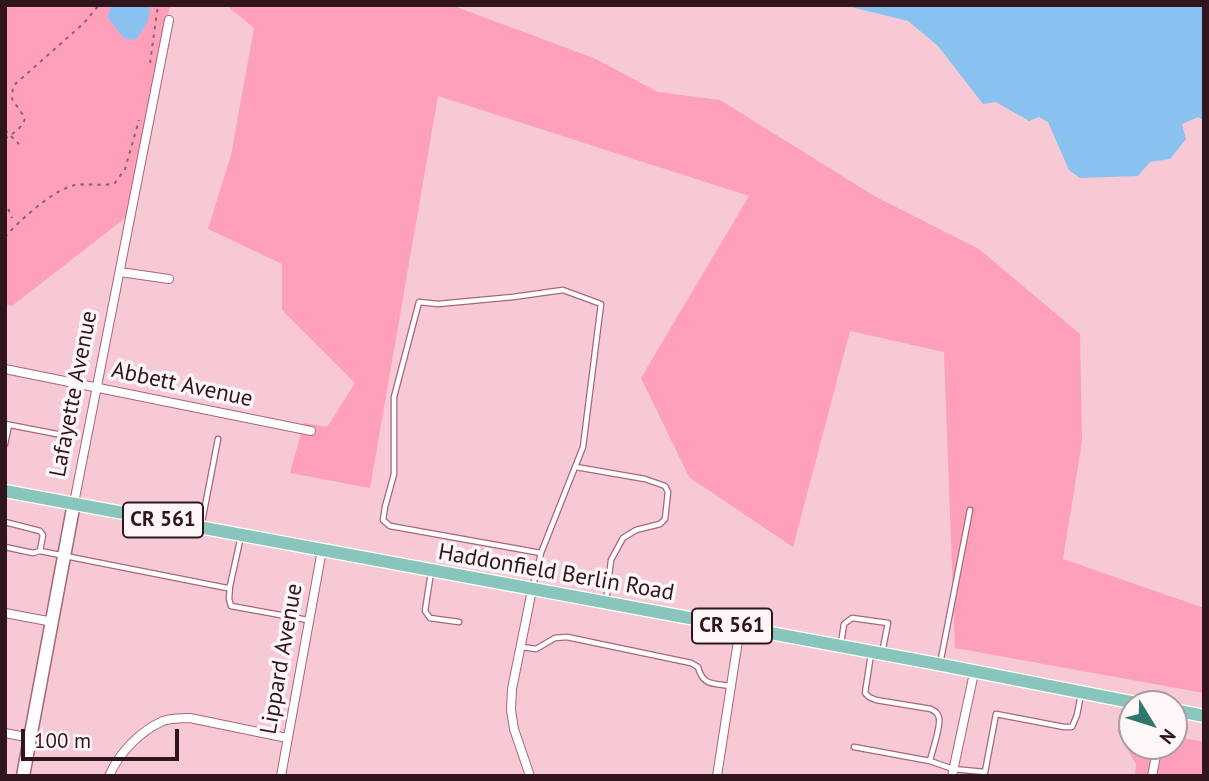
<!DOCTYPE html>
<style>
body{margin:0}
#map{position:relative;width:1209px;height:781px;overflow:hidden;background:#f6c9d4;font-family:"PT Sans",sans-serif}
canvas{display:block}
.frame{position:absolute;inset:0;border:7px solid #30151d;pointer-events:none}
.north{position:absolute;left:1118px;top:690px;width:70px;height:70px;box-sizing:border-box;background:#fef6f7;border:2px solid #ac9ca0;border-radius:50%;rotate:128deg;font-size:19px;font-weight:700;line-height:28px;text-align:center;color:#30151d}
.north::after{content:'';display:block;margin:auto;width:24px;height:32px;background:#30766c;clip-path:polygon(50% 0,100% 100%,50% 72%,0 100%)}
.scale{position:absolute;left:21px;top:729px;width:158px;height:32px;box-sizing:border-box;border:4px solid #30151d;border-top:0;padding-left:9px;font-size:21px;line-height:24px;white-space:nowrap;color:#30151d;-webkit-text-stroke:5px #fef6f7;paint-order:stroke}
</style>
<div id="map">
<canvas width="1209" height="781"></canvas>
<div class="frame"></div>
<div class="north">N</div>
<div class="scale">100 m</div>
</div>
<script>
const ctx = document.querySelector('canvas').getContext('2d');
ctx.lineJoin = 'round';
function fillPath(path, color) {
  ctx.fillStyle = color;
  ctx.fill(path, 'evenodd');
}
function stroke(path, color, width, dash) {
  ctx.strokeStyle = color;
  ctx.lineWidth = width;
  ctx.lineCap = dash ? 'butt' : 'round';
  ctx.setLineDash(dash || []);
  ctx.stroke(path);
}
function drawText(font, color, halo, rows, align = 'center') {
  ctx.font = font + ' "PT Sans",sans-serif';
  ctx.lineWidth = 7;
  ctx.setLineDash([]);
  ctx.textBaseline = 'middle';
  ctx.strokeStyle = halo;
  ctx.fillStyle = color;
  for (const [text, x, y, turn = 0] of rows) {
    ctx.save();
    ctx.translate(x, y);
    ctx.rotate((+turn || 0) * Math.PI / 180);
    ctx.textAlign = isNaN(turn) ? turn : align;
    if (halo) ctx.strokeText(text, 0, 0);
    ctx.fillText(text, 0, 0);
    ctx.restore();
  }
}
fillPath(new Path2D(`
 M5 5H170L129 215 12 306 5 304Z
 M226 5H451L596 59 658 92 720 100 876 197 979 249 1080 334 1082 441 1063 559 1204 608V693L955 648 944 352 850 331 793 547 689 477 641 378 749 196 438 96 370 488 290 473 304 423 327 427 355 383 282 310V264L208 229 231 155 254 28Z
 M1119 726 1132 728V746H1174V736L1204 742V776H1135L1136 764 1117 731Z`), '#fea0ba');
fillPath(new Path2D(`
 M112 5H150C150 20 145 29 135 40L125 39 107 17Z
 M843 5H1204V121L1198 117 1182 124 1186 139 1170 159 1150 162 1138 176 1080 178 1069 170 1048 122 1039 117 1029 121 996 102 983 104 938 46 908 21Z`), '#89c2ef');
const lane = new Path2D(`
 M5 424 62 435
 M5 444 9 425
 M576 467 645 479 665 486 668 492 665 519 660 524 636 530 623 538 611 560 606 602
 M5 522 40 531 43 535 40 551
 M201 527 218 439
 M5 547 33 553 40 551 227 588 230 586 241 536
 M431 572 425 611 430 618 459 622
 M230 586 229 599 231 606 308 620
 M533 586 541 553 583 447 601 304 563 290 513 297 438 304 419 302 394 397V474L385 507 383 520 390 526 541 553
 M841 643 844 624 852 618 888 623 882 653
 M522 647 536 649 555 638 567 637 691 663 698 667C703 686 713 683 730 686
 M871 654 865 693 869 697 876 700 931 709C936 712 938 713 939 718 941 727 932 751 930 761L953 769 985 772 996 714 1064 727H1072L1077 715 1081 694
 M940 664 970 510
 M854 747 930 761`);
const street = new Path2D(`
 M120 272 169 279
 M5 369 311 431
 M74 503 169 20
 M5 613 53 622
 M5 733 31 738
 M109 776C119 753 140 731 163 721 172 718 181 718 190 718L287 738
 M281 776 322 550
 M530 776 514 729 511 710 512 689 532 590
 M717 776 740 628
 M952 776 974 673
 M1152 776 1158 746`);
const secondary = new Path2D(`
 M23 776 74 503`);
const primary = new Path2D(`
 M5 491 932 663 1141 704
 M1174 710 1204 716`);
stroke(lane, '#a96779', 7);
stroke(street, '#a96779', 10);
stroke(secondary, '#a96779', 15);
stroke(primary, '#fff', 15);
stroke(new Path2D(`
 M150 63 158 5
 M5 130 19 144
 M5 139C13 133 23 128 25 118L12 99 13 86 84 23 99 5
 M5 201 12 218
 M5 237C20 220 55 188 76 185 90 183 102 187 115 183L125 169 139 120`), '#89666f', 2, [3.5, 5]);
stroke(lane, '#fff', 4.5);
stroke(street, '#fff', 8);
stroke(secondary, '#fff', 12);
stroke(primary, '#88c6bd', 12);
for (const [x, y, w] of [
 [163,520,80],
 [732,626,80]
]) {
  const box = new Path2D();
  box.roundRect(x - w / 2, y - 17.5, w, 35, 5);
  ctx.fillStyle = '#fef6f7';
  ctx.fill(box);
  stroke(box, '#30151d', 2);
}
drawText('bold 21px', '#30151d', null, [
 ["CR 561",163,520],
 ["CR 561",732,626]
]);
drawText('23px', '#30151d', '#fef6f7', [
 ["Abbett Avenue",182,385,12],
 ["Lafayette Avenue",74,394,-79],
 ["Haddonfield Berlin Road",556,573,10],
 ["Lippard Avenue",282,659,-80]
]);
</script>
